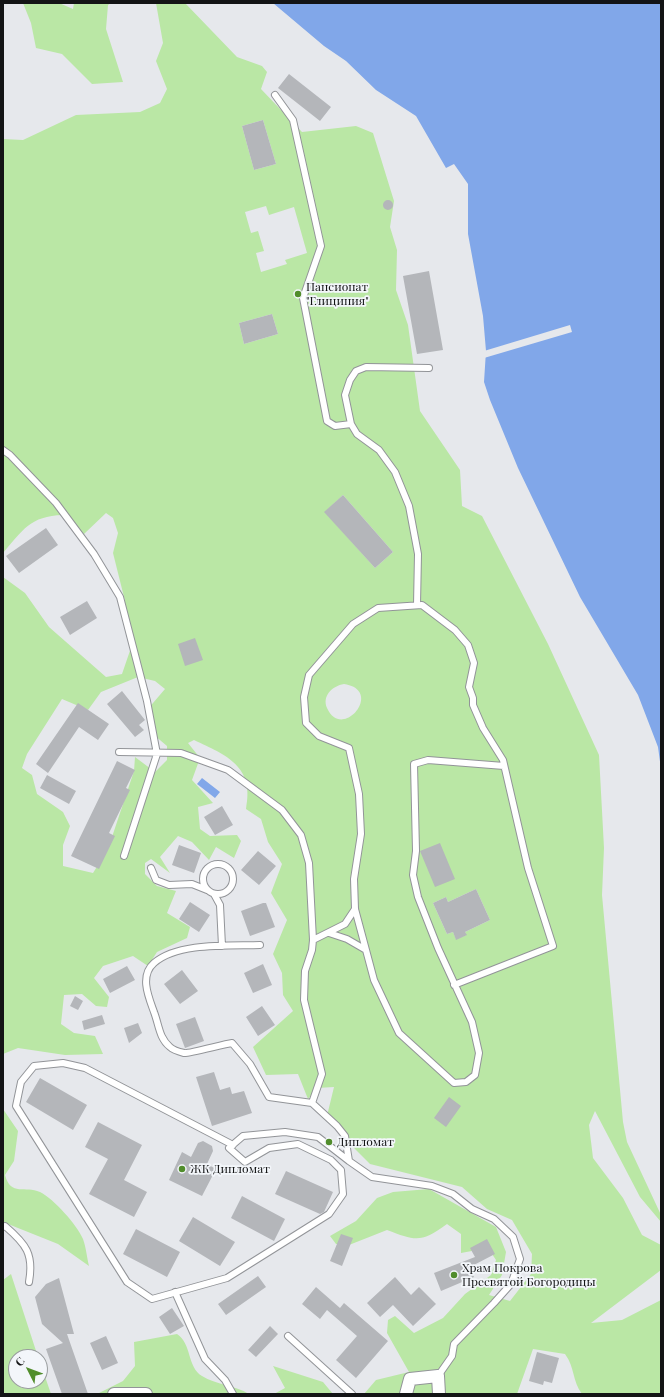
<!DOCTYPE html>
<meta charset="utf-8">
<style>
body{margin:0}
#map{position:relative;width:664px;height:1397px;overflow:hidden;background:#e6e8ec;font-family:"Playfair Display",serif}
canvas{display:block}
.frame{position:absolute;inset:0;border:4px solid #131415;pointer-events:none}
.north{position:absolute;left:8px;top:1349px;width:40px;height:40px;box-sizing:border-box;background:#f3f6fa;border:1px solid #999c9e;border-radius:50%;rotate:312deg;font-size:11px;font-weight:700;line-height:16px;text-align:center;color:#131415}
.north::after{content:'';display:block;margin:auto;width:14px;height:18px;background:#518d2c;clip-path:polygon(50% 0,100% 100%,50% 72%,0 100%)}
</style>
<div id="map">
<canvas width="664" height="1397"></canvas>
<div class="frame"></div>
<div class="north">С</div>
</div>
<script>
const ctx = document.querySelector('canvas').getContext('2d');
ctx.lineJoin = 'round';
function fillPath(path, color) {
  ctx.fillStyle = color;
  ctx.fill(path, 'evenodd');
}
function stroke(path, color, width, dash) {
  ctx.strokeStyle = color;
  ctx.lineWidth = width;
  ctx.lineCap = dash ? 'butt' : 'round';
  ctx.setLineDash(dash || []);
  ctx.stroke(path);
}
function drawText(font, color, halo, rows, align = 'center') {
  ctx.font = font + ' "Playfair Display",serif';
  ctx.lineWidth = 3.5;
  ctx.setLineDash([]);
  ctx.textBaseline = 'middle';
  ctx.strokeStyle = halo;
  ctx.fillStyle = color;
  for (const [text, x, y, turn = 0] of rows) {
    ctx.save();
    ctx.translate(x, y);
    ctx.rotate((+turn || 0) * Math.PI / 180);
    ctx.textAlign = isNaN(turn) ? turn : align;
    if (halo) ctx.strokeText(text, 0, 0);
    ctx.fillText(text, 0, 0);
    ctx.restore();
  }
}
fillPath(new Path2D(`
 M23 3H59L73 9 74 3H111L108 5 106 29 123 82 92 84 62 54 36 48 31 23Z
 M156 3H185L237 57 262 66 267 72 261 89 302 132 356 126 373 133 394 201 390 227 397 250 396 290 408 325 420 411 460 470 462 506 482 516 548 644 599 755 604 848 602 895 623 1122 627 1142 661 1215V1222L640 1197 595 1111 589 1125 593 1158 623 1198 642 1235 661 1245V1270L591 1323 622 1320 661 1300V1394H582C572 1381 575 1367 565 1354L533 1349 517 1394H364L376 1380 409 1372 387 1333 388 1320 395 1316 414 1333 443 1318 465 1294 491 1275 496 1260 488 1248 461 1253V1234L447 1224C421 1243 416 1241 387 1230L349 1245 336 1244 330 1236 356 1221 377 1198 393 1192 429 1189 496 1227 506 1252 502 1275 489 1295 510 1301 531 1274 532 1254 512 1220 487 1209 462 1187 370 1164 326 1120 334 1087 317 1088 308 1099 298 1074 266 1075 253 1047 293 1011 283 995 282 973 273 954 287 920 271 893 282 864 268 842 261 819 246 809C255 766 226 755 194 740L188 743 200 758 192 780 213 803 198 807 200 829 210 836 237 835 241 841 234 858 216 847 209 860 192 842 178 836 160 857 170 873 151 859 145 863V874L157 886 176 891 167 913 190 927 187 938 157 952 148 966 133 956 103 966 94 978 109 997 107 1007 96 1006 82 994 64 995 61 1024 74 1033 95 1036 103 1054 65 1055 18 1048 3 1054V577L25 593 49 627 106 677 122 674 134 639 124 623 125 601 113 553 118 533 113 518 106 513 84 534 63 515C30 516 23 530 3 553V139L23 140 76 115 140 112 160 103 167 89 156 61 163 43ZM263 120 276 164 254 170 242 126ZM266 206 269 215 294 207 307 253 285 260 287 264 261 272 256 253 264 251 258 231 251 233 245 212ZM272 314 278 334 244 344 239 323ZM343 495 393 552 375 568 325 512ZM138 677 155 681 165 689 147 710 154 735 167 746V760L155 772 135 757 134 771 108 849 93 873 63 866V845L70 826 63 812 37 794 32 775 22 768 27 754 62 699 88 710 101 692ZM344 684C385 690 342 742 327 708 322 696 332 686 344 684ZM476 889 490 920 465 932 466 935 456 939 453 932 447 934 433 903 446 897 448 902Z
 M3 1109 18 1131 14 1161 5 1175C11 1197 25 1185 40 1192 54 1199 77 1225 83 1239 86 1247 87 1258 89 1266L58 1244 3 1222Z
 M11 1274 38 1357H16V1381H40V1362L51 1394H3V1280Z
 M177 1334C192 1344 187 1367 202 1376 216 1385 235 1385 249 1394H97L123 1381 135 1366 134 1342Z
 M273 1366 323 1382 333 1394H274L285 1388Z`), '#bae7a5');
fillPath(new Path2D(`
 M273 3H661V769L658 747 638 695 580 597 518 468 490 400 484 382 486 351 483 316 468 234V184L454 164 446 168 416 116 376 90 346 61 324 46Z
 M202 778 220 792 215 798 197 784Z`), '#81a7e9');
fillPath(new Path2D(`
 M570 325 572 332 484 358V351Z`), '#e6e8ec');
fillPath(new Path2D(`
 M289 74 331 107 320 121 278 88Z
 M263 120 276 164 254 170 242 126Z
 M383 205a5 5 0 1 1 10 0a5 5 0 1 1-10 0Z
 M429 271 443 350 417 354 403 276Z
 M272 314 278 334 244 344 239 323Z
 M343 495 393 552 375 568 324 512Z
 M46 528 58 545 19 573 6 556Z
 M87 601 97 618 70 635 60 617Z
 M195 638 203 660 185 666 178 644Z
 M122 691 145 720 139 725 144 730 135 737 107 704Z
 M78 703 109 724 98 740 79 727 48 773 36 764Z
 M117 761 135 770 126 788 130 790 109 833 115 836 99 869 71 856Z
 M47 775 76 791 69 804 40 788Z
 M222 806 233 825 215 835 204 817Z
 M440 843 455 879 435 887 420 851Z
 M179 845 201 853 194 873 172 865Z
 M258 851 276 866 259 885 241 870Z
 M476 889 490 920 465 932 467 935 456 940 453 932 447 934 433 903 446 897 448 902Z
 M190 902 210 915 199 932 179 919Z
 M263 903H266L275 927 250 936 241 911Z
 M263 964 272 985 253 993 244 973Z
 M127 966 135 980 110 993 103 979Z
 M182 970 198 991 180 1004 164 984Z
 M75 996 83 1001 78 1010 70 1006Z
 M262 1006 275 1025 258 1036 246 1017Z
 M102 1015 105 1024 84 1030 82 1021Z
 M195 1017 204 1041 185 1048 176 1024Z
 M138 1023 142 1033 129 1043 124 1028Z
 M214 1072 220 1090 230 1087 232 1094 244 1091 252 1113 212 1126 196 1077Z
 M40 1078 87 1105 73 1130 26 1102Z
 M449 1097 461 1106 446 1127 434 1118Z
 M98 1122 142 1145 124 1180 147 1192 134 1217 89 1194 108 1159 85 1147Z
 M203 1141 212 1146 213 1151 207 1164 216 1169 202 1196 169 1180 182 1152 191 1157 198 1143Z
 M286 1171 333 1192 324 1212 320 1214 275 1194Z
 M242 1196 285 1219 274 1241 231 1218Z
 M193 1217 235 1242 220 1266 179 1241Z
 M136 1229 180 1252 167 1277 123 1254Z
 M341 1234 353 1238 342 1266 330 1261Z
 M487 1239 495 1254 470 1267 474 1277 441 1291 434 1273 475 1257 470 1248Z
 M258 1276 266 1287 226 1315 218 1304Z
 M395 1277 411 1295 419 1287 436 1304 413 1326 393 1305 380 1317 367 1303Z
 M59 1278 74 1334H67L88 1394H62L46 1349 63 1343 42 1324 35 1297 46 1284Z
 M316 1287 340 1308 344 1303 388 1341 356 1378 336 1360 357 1336 327 1310 320 1319 302 1304Z
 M172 1308 184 1326 170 1334 159 1317Z
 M270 1326 278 1334 256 1357 248 1350Z
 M106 1336 118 1363 102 1370 90 1343Z
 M537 1352 559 1358 552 1383 544 1381 543 1385 529 1381Z`), '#b4b6ba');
const lane = new Path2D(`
 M275 95 293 120 321 246 303 298 327 421 335 426 351 424
 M3 450 10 455 56 503 94 554 120 597 147 701 157 754 124 856
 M417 605 418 554 409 506 395 472 379 450 357 434 351 424 345 395 350 380 356 371 366 367 429 368
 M119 752 181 753 228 770 282 810 301 835 309 863 313 940 312 950 305 971 304 1000 322 1074 312 1103
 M203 879a15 15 0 1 1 30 0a15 15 0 1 1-30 0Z
 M151 868 156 880 169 885 192 884 207 890
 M214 894 220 905 222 946
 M329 933 347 939 366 950 374 980 399 1033 454 1083 466 1082 475 1075 479 1053 472 1022 438 948 418 897 413 875 416 851 414 764 428 760 504 766
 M313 940 345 924 355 909
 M260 945C230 946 178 942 154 963 139 976 149 998 154 1012 159 1025 159 1038 170 1047 173 1050 180 1052 184 1053 188 1054 224 1044 232 1043L250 1064 269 1097 312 1103 337 1126 345 1136 349 1161 372 1177 432 1186 453 1194 472 1209 494 1219 513 1237 520 1259 511 1284 494 1303 454 1344 452 1356 438 1376
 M366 950 355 909 354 879 361 834 359 794 349 748 319 736 306 723 304 697 309 675 353 624 378 608 422 605 455 630 468 645 474 663 469 687 473 698V705L483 728 503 760 528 868 553 946 454 985
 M233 1145 85 1068 63 1063 34 1066 21 1082 16 1106 127 1282 152 1299 227 1278 329 1214 343 1194 341 1170 331 1160 298 1144 269 1148 245 1162 229 1148 243 1136 285 1132 318 1137 349 1161
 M3 1227 5 1226C26 1244 34 1254 29 1282
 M175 1292 205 1359 225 1380 233 1394
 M288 1336 352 1394`);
const street = new Path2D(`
 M114 1394H146
 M406 1394 410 1379 438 1376 439 1394`);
stroke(lane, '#929498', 8);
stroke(street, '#929498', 14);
stroke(lane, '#fff', 6);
stroke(street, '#fff', 12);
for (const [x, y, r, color] of [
 [298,294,4,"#518d2c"],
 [329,1142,4,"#518d2c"],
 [182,1169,4,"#518d2c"],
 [454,1275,4,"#518d2c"]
]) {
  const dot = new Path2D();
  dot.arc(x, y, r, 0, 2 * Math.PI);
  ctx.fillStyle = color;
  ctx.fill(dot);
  stroke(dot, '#f3f6fa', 1.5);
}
drawText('12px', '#131415', '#f3f6fa', [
 ["Пансионат",306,287],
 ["\"Глициния\"",306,301],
 ["Дипломат",337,1142],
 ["ЖК Дипломат",190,1169],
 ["Храм Покрова",462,1268],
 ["Пресвятой Богородицы",462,1282]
], 'left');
</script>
